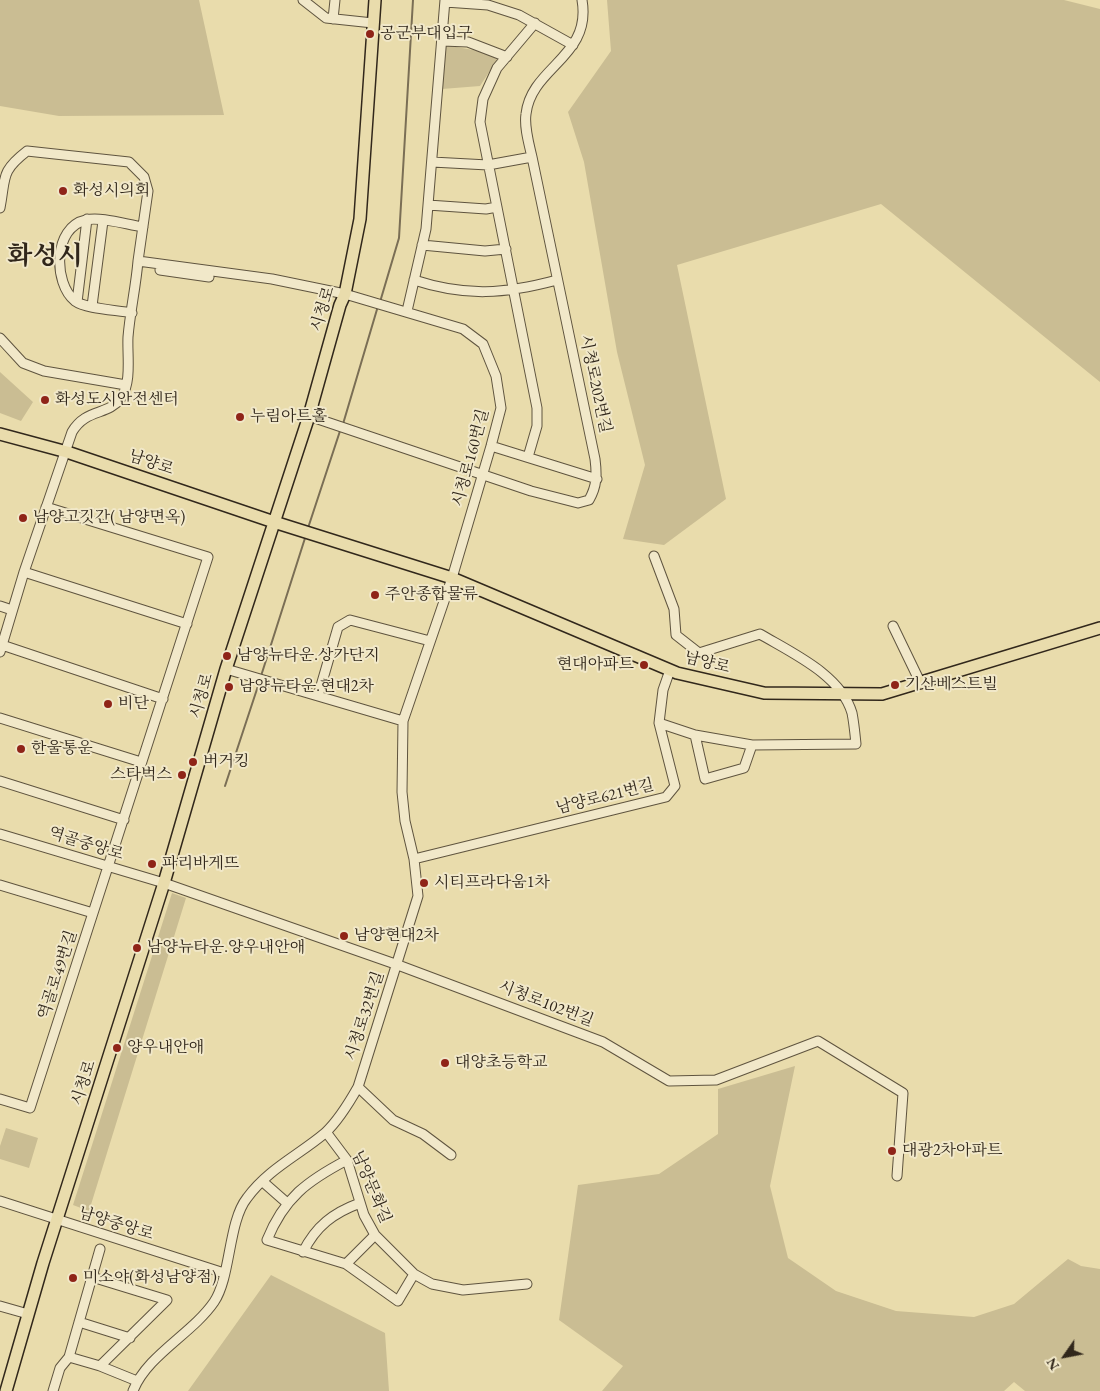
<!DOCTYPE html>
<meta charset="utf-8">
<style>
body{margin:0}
#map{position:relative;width:1100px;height:1391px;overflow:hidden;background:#e9dcac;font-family:"EB Garamond",serif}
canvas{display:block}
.north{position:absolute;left:1040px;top:1331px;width:50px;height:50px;-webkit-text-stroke:4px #f1e8c9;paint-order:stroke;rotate:237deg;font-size:14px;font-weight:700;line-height:20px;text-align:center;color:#31271b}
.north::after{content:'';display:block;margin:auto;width:18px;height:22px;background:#31271b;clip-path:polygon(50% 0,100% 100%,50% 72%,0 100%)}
</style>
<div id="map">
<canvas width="1100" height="1391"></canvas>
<div class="north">N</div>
</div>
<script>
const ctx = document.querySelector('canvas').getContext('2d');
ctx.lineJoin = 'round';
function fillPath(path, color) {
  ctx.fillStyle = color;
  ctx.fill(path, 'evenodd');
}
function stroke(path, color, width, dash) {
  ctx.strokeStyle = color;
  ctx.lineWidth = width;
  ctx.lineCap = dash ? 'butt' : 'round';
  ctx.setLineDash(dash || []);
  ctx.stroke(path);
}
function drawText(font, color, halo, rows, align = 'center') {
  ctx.font = font + ' "EB Garamond","Noto Serif KR",serif';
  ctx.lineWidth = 4;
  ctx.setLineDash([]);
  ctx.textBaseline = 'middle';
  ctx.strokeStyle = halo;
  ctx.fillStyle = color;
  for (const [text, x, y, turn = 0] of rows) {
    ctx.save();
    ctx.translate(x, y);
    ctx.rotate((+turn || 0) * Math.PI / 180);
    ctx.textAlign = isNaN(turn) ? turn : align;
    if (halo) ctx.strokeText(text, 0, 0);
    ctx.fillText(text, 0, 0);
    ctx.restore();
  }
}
fillPath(new Path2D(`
 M0 0H199L224 115 59 116 0 106Z
 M607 0H1064L1100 9V382L881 204 677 265 726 499 664 545 623 539 645 465 617 352 584 162 568 112 611 51Z
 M446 45 495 54 497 60 480 86 442 89Z
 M0 372 33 402 21 421 0 413Z
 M172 893 186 898 89 1211 73 1205Z
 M795 1066 770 1186 788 1258 836 1291 896 1311 974 1317 1014 1304 1068 1259 1081 1266 1100 1269V1391H1025L1014 1382 1004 1391H602L623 1366 559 1320 578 1185 659 1174 718 1134V1089Z
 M6 1128 38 1138 29 1168 0 1159V1146Z
 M271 1275 385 1333 389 1391H188Z`), '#cabd93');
stroke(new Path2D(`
 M380 302 399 238 413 0
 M343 424 378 306
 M308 528 340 431
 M261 676 306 535
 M225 786 259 683`), '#7a6e55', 2);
const minor = new Path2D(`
 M303 0 326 18 373 23
 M445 2 488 5 519 15 573 45
 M333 19 335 0
 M442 41 468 42 507 57
 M432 162 488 165 532 157
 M428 205 486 209 497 207
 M0 208C6 177 0 172 27 151L129 162 144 177 148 191 138 261 272 279 345 294 463 329 483 344 496 376 501 408 491 446 452 578 403 721 402 792 405 821 414 859 418 896 358 1087C349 1103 339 1120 325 1133 299 1155 268 1169 247 1198 228 1222 231 1277 214 1302 192 1334 147 1355 133 1391
 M422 245 485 251 506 249
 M160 270 209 277
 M414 280C466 297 505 294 557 280
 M77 302 87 219
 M92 306 103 221
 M407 311 426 229 445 0
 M132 313C117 310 86 309 75 301 53 283 53 227 86 220 100 216 128 225 143 227
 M0 338 23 363 44 371 126 385
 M309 416 531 491 578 503 589 500C597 486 597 475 595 459L532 157C529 144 524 127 526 114 531 67 592 57 582 0
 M491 446 597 479
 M528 457 537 426V408L480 122 483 99 497 68 535 23
 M46 507 208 557 93 913
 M24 572 187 624
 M0 606 12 610
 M893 626 921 684
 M2 645 163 699
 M0 652 24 572 72 432C86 408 108 416 121 398 132 382 127 355 128 337 130 312 136 286 138 261
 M226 669 403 721
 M318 696 338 627 350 620 430 641
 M0 718 141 762
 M659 723 663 690 670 670
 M695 735 752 745
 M0 781 124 820
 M0 834 164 883 398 965 603 1042 669 1081 716 1080 818 1041 903 1093 897 1176
 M414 859 666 797 675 786 659 723 695 735 705 779 744 768 752 745 856 744C855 734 854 723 852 713 841 675 792 653 760 634L699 653 676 635 674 609 654 556
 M0 885 93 913 30 1108 0 1099
 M358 1087 393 1120 423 1134 451 1155
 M326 1132 347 1160 364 1215 375 1235 414 1274 432 1284 463 1290 527 1284
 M347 1160C307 1181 284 1198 267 1240L346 1264 398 1301 414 1274
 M262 1181 287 1203
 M0 1201 224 1273
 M303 1252C316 1226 333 1213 360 1203
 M346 1264 375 1235
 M92 1277 167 1300 100 1366
 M0 1306 28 1314
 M79 1322 130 1338
 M69 1357 100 1366 137 1381
 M53 1391 60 1368 69 1357 100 1249`);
const major = new Path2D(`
 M0 434 67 452 274 522 452 578 677 673 764 693 882 694 1100 628
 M6 1391 43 1263 164 883 226 669 309 416 340 305 345 294 360 219 375 0`);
stroke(minor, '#5f543f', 11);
stroke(major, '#31271b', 14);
stroke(minor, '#f1e8c9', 9);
stroke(major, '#e9dcac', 11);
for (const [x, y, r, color] of [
 [370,34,5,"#8f2418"],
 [63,191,5,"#8f2418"],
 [45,400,5,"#8f2418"],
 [240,417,5,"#8f2418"],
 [23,518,5,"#8f2418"],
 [375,595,5,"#8f2418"],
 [227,656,5,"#8f2418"],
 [644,665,5,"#8f2418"],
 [895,685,5,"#8f2418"],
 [229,687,5,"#8f2418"],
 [108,704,5,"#8f2418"],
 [21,749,5,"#8f2418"],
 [193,762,5,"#8f2418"],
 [182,775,5,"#8f2418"],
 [152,864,5,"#8f2418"],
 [424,883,5,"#8f2418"],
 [344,936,5,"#8f2418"],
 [137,948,5,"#8f2418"],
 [117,1048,5,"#8f2418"],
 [445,1063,5,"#8f2418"],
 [892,1151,5,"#8f2418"],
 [73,1278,5,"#8f2418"]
]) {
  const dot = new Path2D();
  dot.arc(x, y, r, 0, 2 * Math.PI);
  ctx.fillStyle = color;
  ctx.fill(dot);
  stroke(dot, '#f1e8c9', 2);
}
drawText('16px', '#31271b', '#f1e8c9', [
 ["공군부대입구",380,34],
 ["화성시의회",73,191],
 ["화성도시안전센터",55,400],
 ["누림아트홀",250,417],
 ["남양고깃간( 남양면옥)",33,518],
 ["주안종합물류",385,595],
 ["남양뉴타운.상가단지",237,656],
 ["현대아파트",634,665,"right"],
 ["기산베스트빌",905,685],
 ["남양뉴타운.현대2차",239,687],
 ["비단",118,704],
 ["한울통운",31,749],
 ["버거킹",203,762],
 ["스타벅스",172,775,"right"],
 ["파리바게뜨",162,864],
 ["시티프라다움1차",434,883],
 ["남양현대2차",354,936],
 ["남양뉴타운.양우내안애",147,948],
 ["양우내안애",127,1048],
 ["대양초등학교",455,1063],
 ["대광2차아파트",902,1151],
 ["미소야(화성남양점)",83,1278]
], 'left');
drawText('16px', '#31271b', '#f1e8c9', [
 ["시청로",323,309,-73],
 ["시청로202번길",595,384,78],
 ["시청로160번길",471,458,-75],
 ["남양로",151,463,19],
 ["남양로",707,663,14],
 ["시청로",202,696,-74],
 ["남양로621번길",605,797,-14],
 ["역골중앙로",86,844,17],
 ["역골로49번길",58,975,-72],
 ["시청로102번길",546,1004,21],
 ["시청로32번길",365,1016,-72],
 ["시청로",84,1083,-72],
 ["남양문화길",371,1187,67],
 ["남양중앙로",116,1224,17]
]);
drawText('bold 26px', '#31271b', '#f1e8c9', [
 ["화성시",45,257]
]);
</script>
